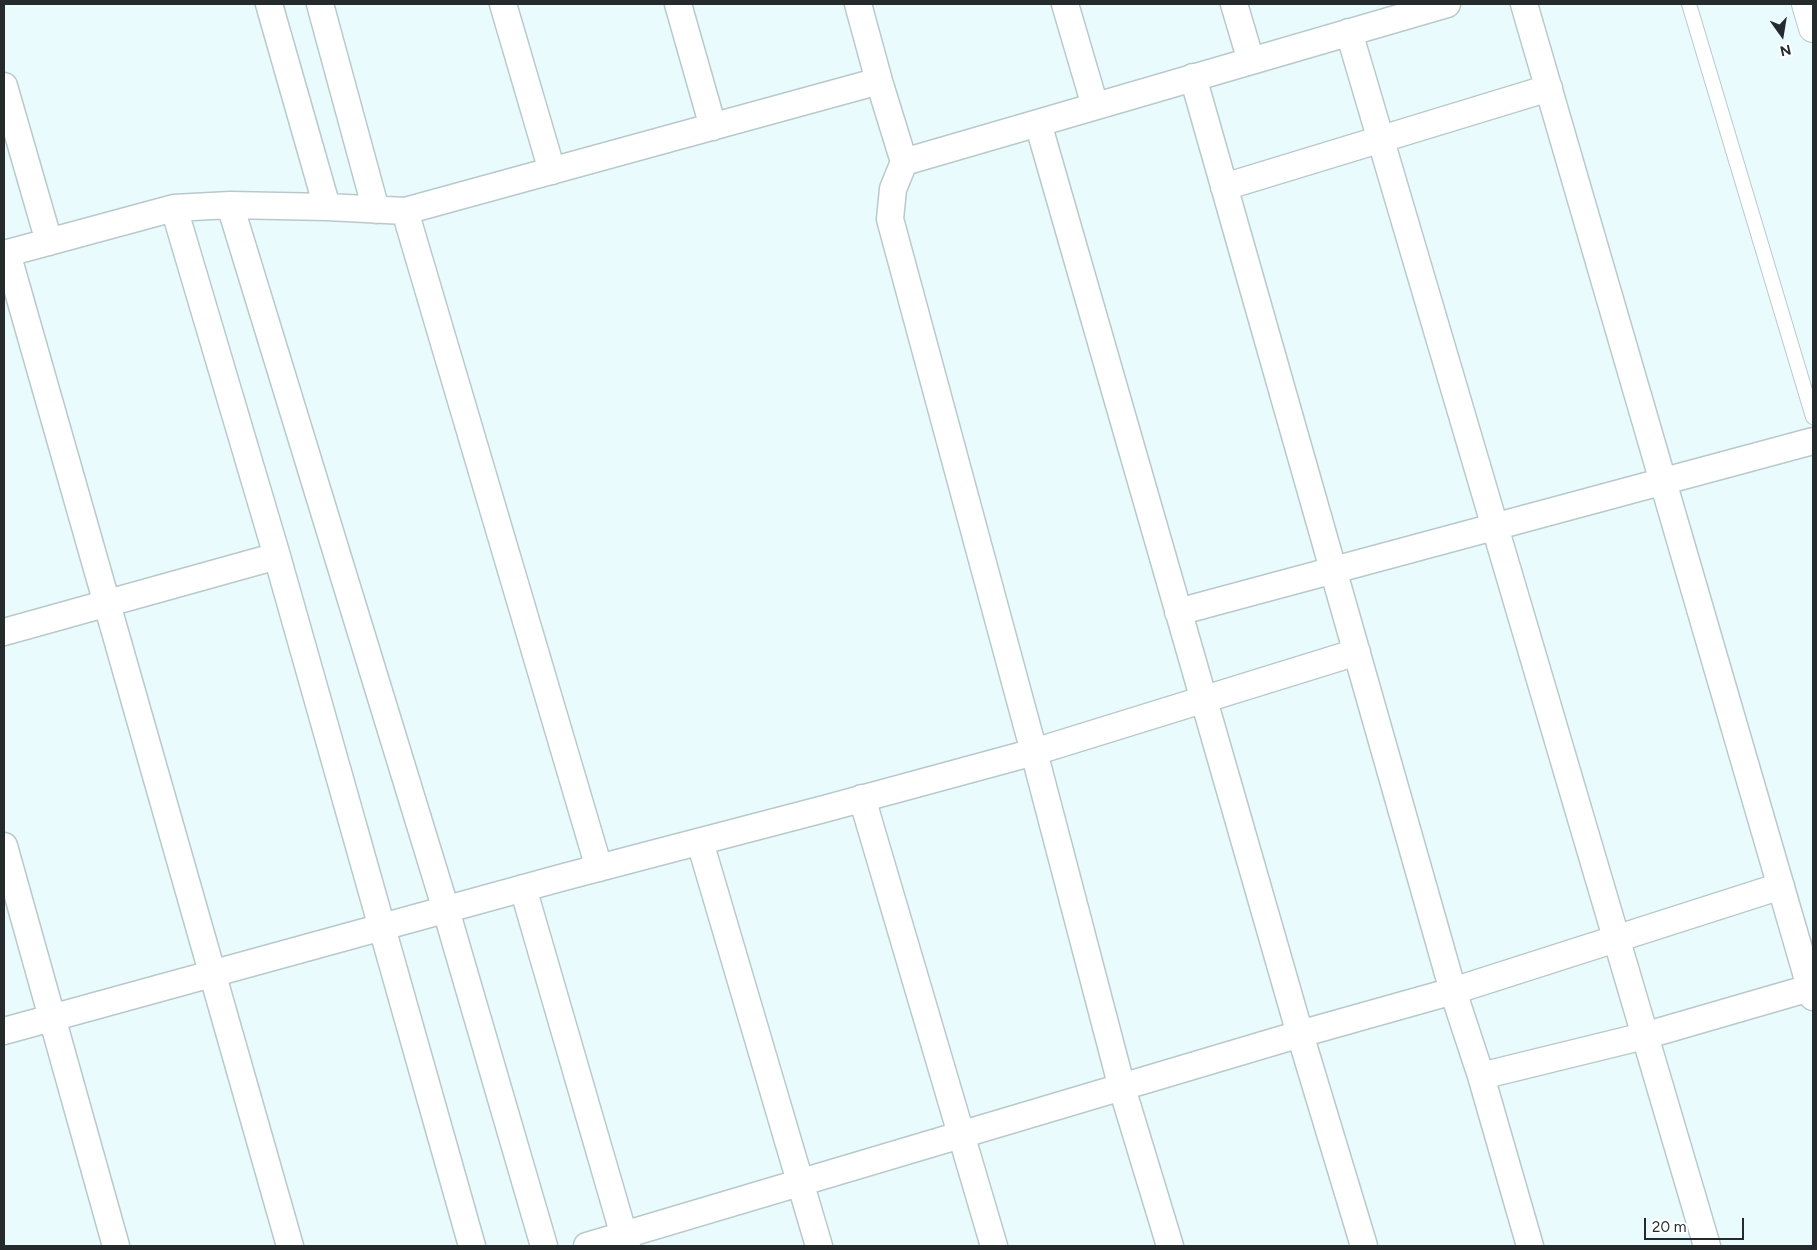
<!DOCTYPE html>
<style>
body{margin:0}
#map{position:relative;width:1817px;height:1250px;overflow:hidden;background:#eafbfd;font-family:Figtree,sans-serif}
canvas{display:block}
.frame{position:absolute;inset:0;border:5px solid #252b2c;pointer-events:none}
.north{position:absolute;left:1757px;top:10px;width:50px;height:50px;-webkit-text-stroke:4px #fff;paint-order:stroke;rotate:167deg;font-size:14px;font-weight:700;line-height:20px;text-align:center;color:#252b2c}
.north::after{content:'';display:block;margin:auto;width:18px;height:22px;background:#252b2c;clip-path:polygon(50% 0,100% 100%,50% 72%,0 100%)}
.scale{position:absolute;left:1644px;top:1218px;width:100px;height:22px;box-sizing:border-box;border:2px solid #252b2c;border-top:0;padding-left:6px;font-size:15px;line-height:18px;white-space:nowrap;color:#252b2c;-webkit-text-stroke:4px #fff;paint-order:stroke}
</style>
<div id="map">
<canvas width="1817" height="1250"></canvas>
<div class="frame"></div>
<div class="north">N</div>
<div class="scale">20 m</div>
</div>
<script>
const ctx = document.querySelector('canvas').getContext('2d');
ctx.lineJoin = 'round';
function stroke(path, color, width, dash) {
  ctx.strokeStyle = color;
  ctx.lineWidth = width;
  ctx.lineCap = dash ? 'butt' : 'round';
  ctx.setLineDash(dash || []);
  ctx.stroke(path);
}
const lane = new Path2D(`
 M1689 4 1813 417`);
const street = new Path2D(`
 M269 4 327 207
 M320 4 376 210
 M503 4 552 171
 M678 4 713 127
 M858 4 879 81 904 162 893 189 890 219 1034 752 1122 1088 1170 1246
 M1065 4 1095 106
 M1234 4 1251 61
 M1524 4 1813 997
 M1349 32 1707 1246
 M1193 77 1453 991 1481 1076 1530 1246
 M4 86 49 242
 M1038 123 1300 1034 1364 1246
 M904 162 1447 4
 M1224 187 1549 88
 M230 205 446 910 544 1246
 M174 208 277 556 472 1246
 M405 211 599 868
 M7 253 290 1246
 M4 254 174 208 230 205 327 207 405 211 879 81
 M1178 612 1813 441
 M4 632 277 556
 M862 798 994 1246
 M700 842 819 1246
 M4 846 116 1246
 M523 888 627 1246
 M4 1031 564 877 824 809 1034 752 1357 652
 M1481 1076 1644 1036 1813 987
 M587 1246 1300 1034 1453 991 1781 886`);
const secondary = new Path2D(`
 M1806 4 1813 28`);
stroke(lane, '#b9c9cb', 16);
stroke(street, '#b9c9cb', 29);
stroke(secondary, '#b9c9cb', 30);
stroke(lane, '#fff', 14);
stroke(street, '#fff', 26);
stroke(secondary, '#fff', 28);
</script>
